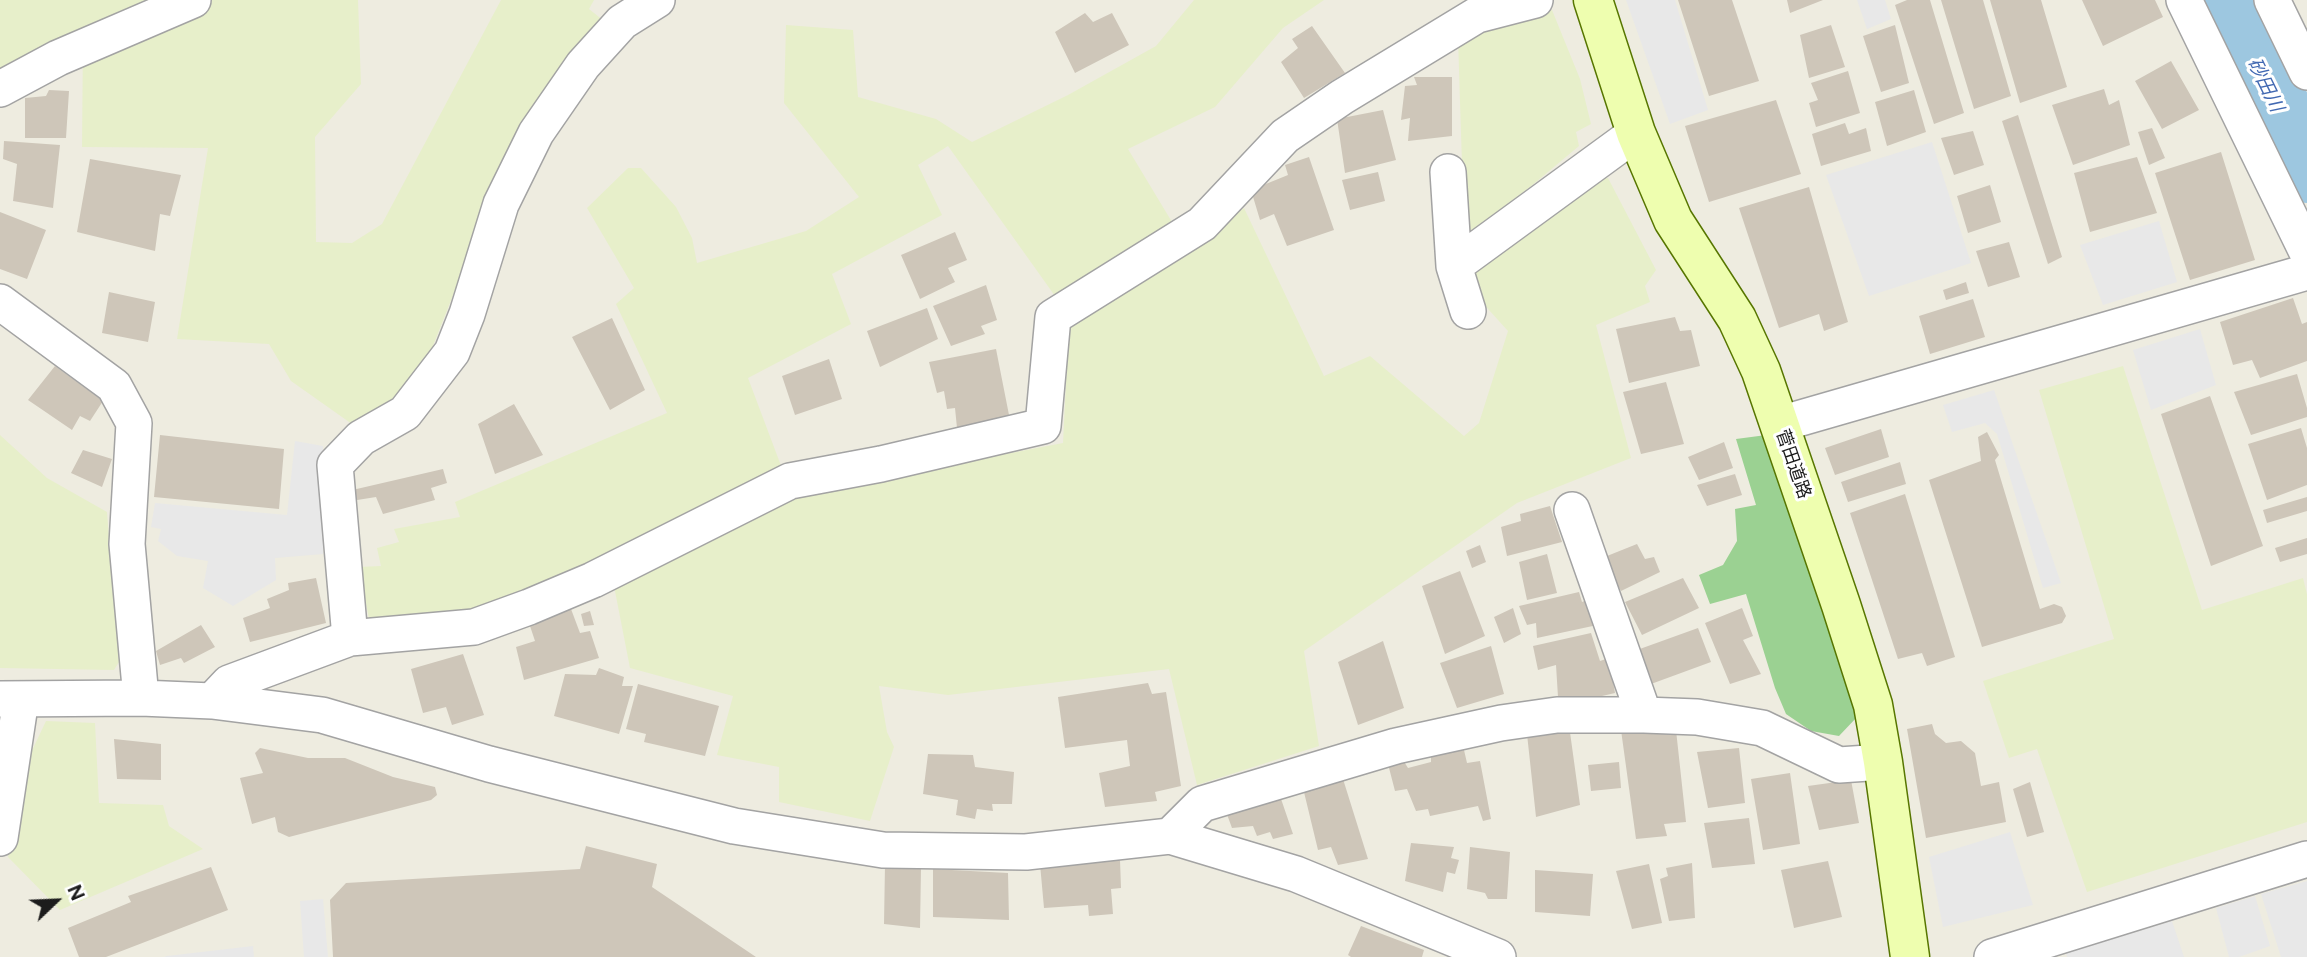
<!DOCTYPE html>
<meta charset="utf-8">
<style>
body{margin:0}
#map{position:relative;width:2307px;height:957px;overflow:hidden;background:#eeece0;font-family:Figtree,sans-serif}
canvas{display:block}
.north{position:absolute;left:21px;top:866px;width:70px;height:70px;-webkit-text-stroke:5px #fff;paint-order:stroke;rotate:67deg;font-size:19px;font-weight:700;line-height:28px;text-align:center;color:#1c1c1c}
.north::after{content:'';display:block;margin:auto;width:24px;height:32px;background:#1c1c1c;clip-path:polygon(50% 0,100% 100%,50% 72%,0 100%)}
</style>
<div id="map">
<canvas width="2307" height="957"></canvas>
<div class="north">N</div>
</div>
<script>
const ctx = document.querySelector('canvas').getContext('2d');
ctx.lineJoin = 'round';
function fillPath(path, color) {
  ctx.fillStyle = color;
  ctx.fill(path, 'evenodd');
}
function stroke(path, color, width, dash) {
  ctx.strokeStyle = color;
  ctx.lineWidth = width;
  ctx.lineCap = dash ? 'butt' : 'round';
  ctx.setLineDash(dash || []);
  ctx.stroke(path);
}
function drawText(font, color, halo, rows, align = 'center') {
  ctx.font = font + ' Figtree,"Noto Sans JP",sans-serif';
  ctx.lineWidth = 6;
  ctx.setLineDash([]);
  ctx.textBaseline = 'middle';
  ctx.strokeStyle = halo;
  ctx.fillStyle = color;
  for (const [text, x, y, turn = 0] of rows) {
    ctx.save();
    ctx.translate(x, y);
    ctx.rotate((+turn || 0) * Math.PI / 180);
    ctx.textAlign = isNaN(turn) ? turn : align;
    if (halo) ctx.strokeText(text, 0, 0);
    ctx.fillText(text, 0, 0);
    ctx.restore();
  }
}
fillPath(new Path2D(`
 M0 0H358L361 84 315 137 316 242 352 243 382 224 501 0H594L589 9 604 21 469 255 423 371 407 395 359 429 291 381 269 344 177 339 208 148 82 147 83 38 0 77Z
 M1194 0H1324L1283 28 1215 107 1128 149 1172 222 1055 296 948 146 918 165 942 215 832 274 851 324 748 378 783 471 499 607 370 624 359 567 381 566 377 548 399 542 394 529 460 517 455 502 667 413 616 304 634 288 587 208 628 168H641L676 207 692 238 697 263 806 231 859 197 784 103 786 25 853 30 858 97 936 119 972 142 1068 95 1156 46Z
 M1552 10 1580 79 1591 124 1576 132 1579 146 1530 187 1471 231 1464 228 1458 38 1491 26Z
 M1608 178 1656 270 1645 286 1650 302 1596 325 1631 458 1517 503 1304 651 1319 746 1197 785 1169 669 948 695 879 686 887 732 894 747 870 821 779 802V767L717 755 733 696 630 668 614 586 802 493 1063 443 1069 322 1197 244 1244 208 1324 376 1370 356 1464 436 1479 423 1508 331 1479 299 1470 266 1590 180Z
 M2123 366 2202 610 2303 578 2307 594V822L2087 892 2037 749 2009 758 1983 681 2114 639 2039 390Z
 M0 435 47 478 107 512 119 662 114 670 0 668Z
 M46 721 95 723 99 803 163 805 169 826 203 849 60 910 8 857 28 759Z`), '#e7efca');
fillPath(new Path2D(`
 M1774 434 1857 717 1839 736 1811 731 1786 714 1775 688 1746 594 1710 604 1699 575 1723 565 1737 541 1735 509 1756 505 1736 439Z`), '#9bd192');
fillPath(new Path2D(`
 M1626 0H1675L1708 110 1670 124Z
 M1857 0H1885L1891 19 1867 29Z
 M1932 142 1971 263 1869 296 1826 175Z
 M2159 221 2177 282 2103 305 2080 245Z
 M2200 329 2216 385 2151 410 2133 350Z
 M1994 390 2061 583 2043 588 1997 434 1985 423 1952 432 1943 405Z
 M295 441 323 446V554L275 558 276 580 233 606 203 588 208 561 177 556 158 541 161 529 151 527 155 503 287 515Z
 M2010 832 2033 905 1943 927 1929 857Z
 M2307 881V957H2281L2261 894Z
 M2255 896 2270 946 2239 957H2229L2216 908Z
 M323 899 328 957H304L300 901Z
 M2172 921 2184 957H2067L2066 953Z
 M253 946 254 957H164L167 956Z`), '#e8e8e8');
stroke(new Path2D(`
 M2223 0 2307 169`), '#9dc7e0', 68);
fillPath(new Path2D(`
 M1678 0H1732L1759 81 1709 96Z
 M1787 0H1823L1790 13Z
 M1907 0H1930L1964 113 1934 124 1895 5Z
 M1941 0H1983L2011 96 1974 109Z
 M1990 0H2041L2067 87 2020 103Z
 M2082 0H2155L2163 17 2103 46Z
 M1085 13 1093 22 1112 13 1129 45 1075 73 1055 32Z
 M1831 25 1845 67 1809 78 1800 35Z
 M1895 25 1909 83 1881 92 1863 36Z
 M1312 26 1345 73 1304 98 1281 62 1298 48 1292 39Z
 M2171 61 2199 110 2162 129 2135 81Z
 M1848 71 1860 113 1816 127 1809 103 1818 100 1811 83Z
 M1414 77H1452V136L1408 141 1410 118 1401 120 1405 86 1417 85Z
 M2104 89 2109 105 2119 100 2130 145 2073 165 2052 105Z
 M49 90 69 91 66 138H25V98L46 96Z
 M1914 90 1926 132 1887 146 1875 102Z
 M1776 100 1801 174 1709 202 1685 126Z
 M1383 110 1396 160 1345 173 1337 119Z
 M2018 115 2062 257 2048 264 2002 121Z
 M1845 123 1849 134 1866 128 1871 151 1821 166 1812 134Z
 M2152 128 2165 158 2149 165 2138 132Z
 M1973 131 1984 165 1954 175 1941 138Z
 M4 141 60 145 53 208 13 201 17 164 3 159Z
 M2221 152 2255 260 2190 280 2155 173Z
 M1309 157 1334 230 1287 246 1274 214 1260 220 1251 190 1288 175 1285 165Z
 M2137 157 2157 213 2090 232 2074 173Z
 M90 159 181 175 170 216 160 214 155 251 77 232Z
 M1378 172 1385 201 1350 210 1342 180Z
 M1990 185 2001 222 1968 233 1957 196Z
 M1809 187 1848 322 1824 331 1819 314 1779 328 1739 208Z
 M0 212 46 230 27 279 0 269Z
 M955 232 967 260 948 268 955 282 920 299 901 255Z
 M2009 242 2020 277 1988 287 1976 251Z
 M1966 282 1969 293 1946 300 1943 290Z
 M986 285 997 320 981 326 985 334 951 346 933 306Z
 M109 292 155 302 148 342 102 333Z
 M2293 298 2302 324 2307 322V361L2260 378 2252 360 2233 365 2220 322Z
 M1973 299 1985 337 1930 354 1919 316Z
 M927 308 938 339 880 367 867 331Z
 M1675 317 1680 331 1691 330 1700 366 1629 383 1616 329Z
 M612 318 645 390 610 410 572 337Z
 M996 349 1009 415 957 428 955 408 947 409 944 391 937 393 929 362Z
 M829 359 842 399 795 415 782 376Z
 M55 366 103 401 90 421 80 416 72 430 28 400Z
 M2297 374 2307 408V417L2251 435 2234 392Z
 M1666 382 1684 444 1641 454 1623 392Z
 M2210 396 2263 546 2211 566 2161 414Z
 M514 404 543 455 495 474 478 424Z
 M2301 428 2307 448V485L2267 500 2248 444Z
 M1881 429 1889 457 1835 475 1825 448Z
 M1987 432 1999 455 1995 460 2040 609 2054 604 2062 607 2066 616 2062 623 1982 647 1929 480 1981 461 1978 437Z
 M160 435 284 449 279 509 154 497Z
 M1724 442 1733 468 1699 480 1688 457Z
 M83 450 112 459 102 487 71 473Z
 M1900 462 1906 484 1848 502 1841 482Z
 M443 469 447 483 431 488 435 500 383 514 376 497 351 501 348 491Z
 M1735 474 1742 495 1707 506 1697 485Z
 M1905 494 1955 657 1927 666 1922 653 1898 659 1850 513Z
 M2307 497V511L2267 523 2263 510Z
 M1550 506 1562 542 1507 556 1501 527 1521 521 1520 514Z
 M2307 538V554L2280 562 2275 548Z
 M1637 544 1645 559 1654 557 1660 572 1621 591 1602 558Z
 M1480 545 1486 562 1472 568 1466 551Z
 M1547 554 1557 593 1527 600 1519 562Z
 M1460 571 1485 636 1445 654 1422 586Z
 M316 578 326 623 250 642 243 618 270 608 267 599 289 590 288 583Z
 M1683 578 1699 608 1642 635 1625 602Z
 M1579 592 1582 602 1593 597 1602 624 1537 638 1536 623 1527 625 1519 606Z
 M1513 608 1521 634 1504 643 1494 617Z
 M1742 608 1753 636 1743 640 1761 674 1730 684 1705 623Z
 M571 609 580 633 590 631 599 658 524 680 516 647 535 641 528 620Z
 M590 611 594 625 584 626 581 614Z
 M201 625 215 647 184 663 181 658 160 665 156 651Z
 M1698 628 1711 662 1651 684 1637 650Z
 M1591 633 1600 661 1609 658 1615 693 1589 699 1558 697 1556 665 1538 670 1533 646Z
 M1383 641 1404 708 1358 725 1338 662Z
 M1491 646 1504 694 1457 708 1440 663Z
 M463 654 484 715 452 725 446 707 423 713 411 669Z
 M599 668 624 677 622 686H633L619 734 554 716 565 674 596 675Z
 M1148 683 1152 694 1166 692 1181 786 1155 792 1157 801 1105 807 1099 773 1130 766 1127 740 1065 748 1058 697Z
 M638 684 719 706 705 756 644 742 646 734 626 729Z
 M1932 724 1935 734 1946 743 1961 741 1975 753 1981 786 1999 782 2006 822 1926 838 1907 729Z
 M1569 725 1580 805 1536 817 1527 734Z
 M1621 730H1676L1686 822 1664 824 1667 836 1636 839Z
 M114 739 161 744V780L117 779Z
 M260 748 308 758H345L393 777 435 787 437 795 431 800 289 837 278 832 275 817 252 824 240 778 263 773 255 753Z
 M1739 748 1745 803 1708 808 1697 752Z
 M1464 750 1467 763 1480 761 1491 819 1483 821 1478 806 1430 816 1428 809 1416 811 1407 789 1395 791 1388 764 1403 760 1408 768 1431 762V755Z
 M928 754 973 755 975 767 1014 772 1012 804H992L993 811 977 809 975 819 956 815 958 800 923 794Z
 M1619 762 1621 788 1591 791 1588 765Z
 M1790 773 1800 844 1763 850 1751 779Z
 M1343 779 1368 859 1338 865 1331 847 1318 850 1303 788Z
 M1851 780 1859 823 1819 830 1808 786Z
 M2030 782 2044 832 2027 837 2013 789Z
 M1279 793 1293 834 1273 839 1270 832 1257 836 1253 826 1232 828 1225 809Z
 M1749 818 1755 864 1712 868 1704 823Z
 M1411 843 1454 847 1451 858 1459 860 1455 874 1447 872 1443 892 1405 881Z
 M586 846 657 864 652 887 756 957H333L330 900 346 883 580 869Z
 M1470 847 1510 852 1507 899H1488L1485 893 1467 889Z
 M1120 860 1121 888 1111 889 1113 914 1089 916 1088 905 1044 908 1040 864Z
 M1828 861 1842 917 1794 928 1781 870Z
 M1692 863 1695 918 1669 921 1660 879 1668 876 1666 868Z
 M1649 864 1662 923 1632 929 1616 871Z
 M885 865 921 867 920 928 884 924Z
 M211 867 228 910 106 957H79L68 928 131 902 128 896Z
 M933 869 1008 873 1009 920 933 917Z
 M1535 870 1593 874 1590 916 1535 912Z
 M1361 926 1424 950 1422 957H1351L1348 955Z`), '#cec6b9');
const street = new Path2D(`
 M2184 0 2307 252
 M2272 0 2307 72
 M0 89 58 58 193 0
 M1448 172 1454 266 1468 311
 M1454 266 1636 133
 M0 302 114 386 134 423 127 544 141 698
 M1780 424 2307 272
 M1572 510 1644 715
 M350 638 335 465 361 438 405 413 452 352 467 314 501 204 536 133 583 65 622 22 657 0
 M0 699 141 698 212 701 322 715 489 764 734 826 883 850 1026 852 1170 836 1296 874 1498 957
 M212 701 229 683 350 638 474 627 529 607 593 580 790 481 881 464 1043 426 1053 317 1202 224 1285 136 1342 97 1477 15 1535 0
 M1170 836 1202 804 1396 746 1501 723 1557 715H1644L1697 717 1762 728 1839 765 1883 762
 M0 838 21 699
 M1992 957 2307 859`);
const secondary = new Path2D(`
 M1593 0 1636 133 1673 220 1737 319 1761 371 1841 605 1873 705 1883 762 1910 957`);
stroke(street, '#a3a3a3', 38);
stroke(secondary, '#577600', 41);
stroke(street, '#fff', 35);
stroke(secondary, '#eefeaf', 38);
drawText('18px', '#1c1c1c', '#fff', [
 ["菅田道路",1793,464,71]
]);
drawText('italic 19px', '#4269b2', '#fff', [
 ["砂田川",2265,85,64]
]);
</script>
